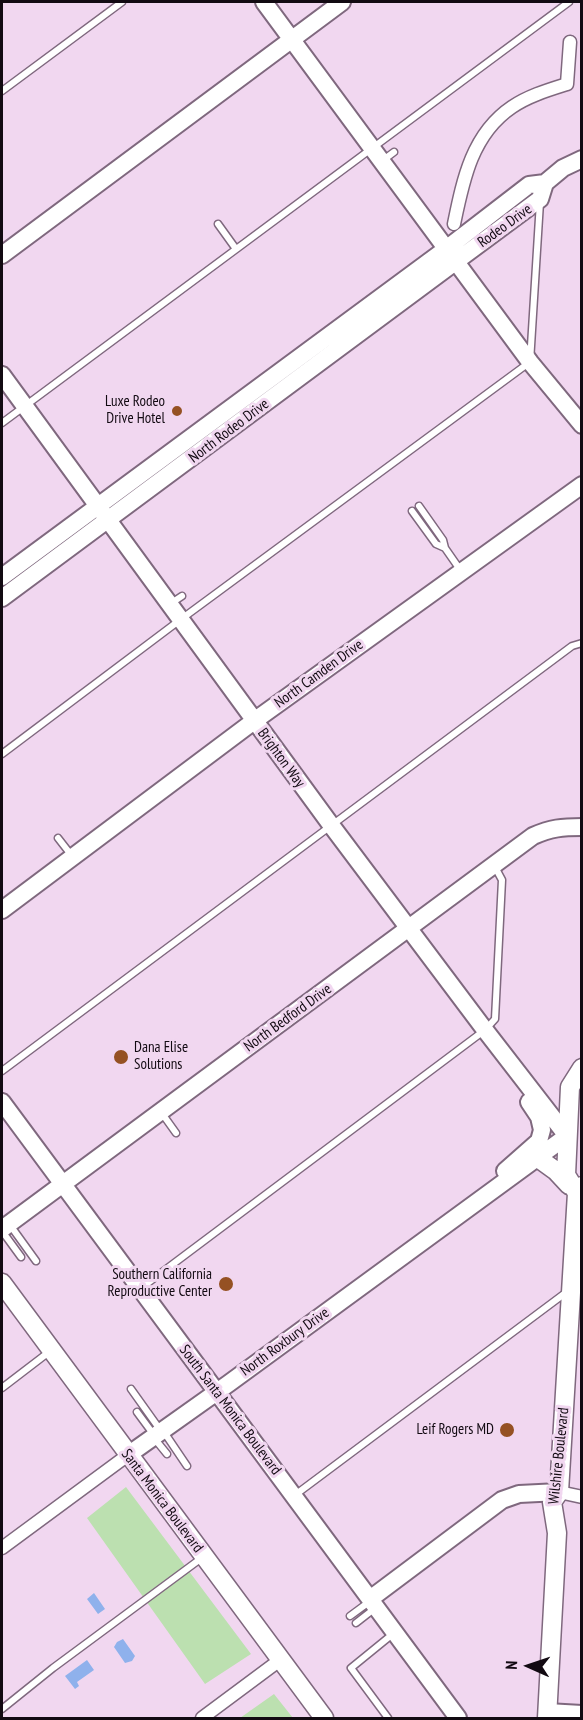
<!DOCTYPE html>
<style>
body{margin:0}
#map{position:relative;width:583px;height:1720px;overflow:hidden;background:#f1d7f0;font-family:"PT Sans Narrow",sans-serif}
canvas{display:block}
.frame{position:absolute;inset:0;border:3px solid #120a12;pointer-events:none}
.north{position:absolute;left:499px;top:1636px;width:60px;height:60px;-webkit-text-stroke:4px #f1d7f0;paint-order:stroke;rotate:273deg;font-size:16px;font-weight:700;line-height:24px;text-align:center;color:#120a12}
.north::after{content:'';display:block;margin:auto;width:21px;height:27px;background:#120a12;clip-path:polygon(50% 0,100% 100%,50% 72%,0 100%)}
</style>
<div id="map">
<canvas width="583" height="1720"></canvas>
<div class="frame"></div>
<div class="north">N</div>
</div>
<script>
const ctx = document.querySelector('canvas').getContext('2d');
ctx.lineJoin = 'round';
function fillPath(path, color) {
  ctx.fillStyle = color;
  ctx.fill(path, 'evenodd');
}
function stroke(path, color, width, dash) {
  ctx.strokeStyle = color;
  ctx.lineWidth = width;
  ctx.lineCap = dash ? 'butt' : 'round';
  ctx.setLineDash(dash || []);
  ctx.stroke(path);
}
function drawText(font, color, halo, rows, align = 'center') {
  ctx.font = font + ' "PT Sans Narrow",sans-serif';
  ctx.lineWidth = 6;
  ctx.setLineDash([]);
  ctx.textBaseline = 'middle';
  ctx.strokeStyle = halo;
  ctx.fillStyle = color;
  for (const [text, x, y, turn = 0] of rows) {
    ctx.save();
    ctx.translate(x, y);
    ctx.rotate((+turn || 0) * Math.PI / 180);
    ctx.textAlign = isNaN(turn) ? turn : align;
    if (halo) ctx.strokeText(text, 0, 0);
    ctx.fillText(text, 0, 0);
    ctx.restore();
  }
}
fillPath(new Path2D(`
 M126 1487 251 1654 205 1684 87 1518Z
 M274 1694 293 1718H240Z`), '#bce0b0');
fillPath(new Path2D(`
 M94 1593 105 1609 98 1614 87 1599Z
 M123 1639 135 1656 132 1661 125 1663 114 1647 117 1642Z
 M87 1660 94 1670 77 1682 79 1686 75 1689 65 1676Z`), '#8fb1ec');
const lane = new Path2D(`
 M2 91 122 2
 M382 161 394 152
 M218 224 236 249
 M2 423 569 2
 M412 511 436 544 445 548 443 540 419 506
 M445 548 461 571
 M170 604 182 596
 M2 754 180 620 530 362 540 202
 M58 838 72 856
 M2 1071 572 646 582 643
 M161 1112 176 1133
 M10 1225 36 1261
 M2 1231 21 1257
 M141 1288 485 1030 495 1019 502 880 495 867
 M2 1388 49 1352
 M131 1389 161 1431
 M137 1412 154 1435
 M164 1432 187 1466
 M154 1438 167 1454
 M295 1495 568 1291
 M350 1616 369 1602
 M356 1623 374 1609
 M2 1709 53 1668 203 1557
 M388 1718 351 1668 394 1633`);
const street = new Path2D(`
 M454 224C463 180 472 134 512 107 528 96 548 90 567 84L570 42
 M559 1492 582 1497
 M2 1548 128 1455
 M202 1718 280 1660`);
const secondary = new Path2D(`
 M264 2 530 362 582 425
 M2 255 342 2
 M2 375 331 825 485 1030 567 1136 228 1384 128 1455
 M2 577 446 249 529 185 545 183 563 168 582 159
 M2 598 540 199 545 183
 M2 910 254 721 582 485
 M2 1102 458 1718
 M505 1171 539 1141 542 1130 539 1117 529 1102
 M2 1229 533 836C551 828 562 827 582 827
 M370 1599 502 1500 519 1494 559 1492
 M547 1712 582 1714`);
const primary = new Path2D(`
 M538 1158 556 1171 569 1185
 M577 1193 566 1175 570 1087 582 1068
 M2 1283 324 1718
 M547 1718 557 1533 552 1502 559 1492 577 1193 582 1186`);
stroke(lane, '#7f687e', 9);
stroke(street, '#7f687e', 15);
stroke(secondary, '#7f687e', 20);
stroke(primary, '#7f687e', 21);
stroke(lane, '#fff', 6);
stroke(street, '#fff', 12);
stroke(secondary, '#fff', 16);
stroke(primary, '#fff', 18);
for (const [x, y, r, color] of [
 [177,411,6,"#955123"],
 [121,1057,8,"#955123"],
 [226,1284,8,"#955123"],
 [507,1430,8,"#955123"]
]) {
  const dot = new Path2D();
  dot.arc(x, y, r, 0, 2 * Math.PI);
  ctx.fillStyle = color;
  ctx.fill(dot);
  stroke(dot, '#f1d7f0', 2);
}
drawText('15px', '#120a12', '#f1d7f0', [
 ["Rodeo Drive",505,226,-36],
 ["North Rodeo Drive",229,431,-37],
 ["North Camden Drive",319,674,-36],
 ["Brighton Way",281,758,54],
 ["North Bedford Drive",288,1018,-36],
 ["North Roxbury Drive",285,1342,-36],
 ["South Santa Monica Boulevard",230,1410,53],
 ["Wilshire Boulevard",559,1456,-84],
 ["Santa Monica Boulevard",162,1501,53]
]);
drawText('15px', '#120a12', '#f1d7f0', [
 ["Luxe Rodeo",165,402],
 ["Drive Hotel",165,419],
 ["Dana Elise",134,1048,"left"],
 ["Solutions",134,1065,"left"],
 ["Southern California",212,1275],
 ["Reproductive Center",212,1292],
 ["Leif Rogers MD",494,1430]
], 'right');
</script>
